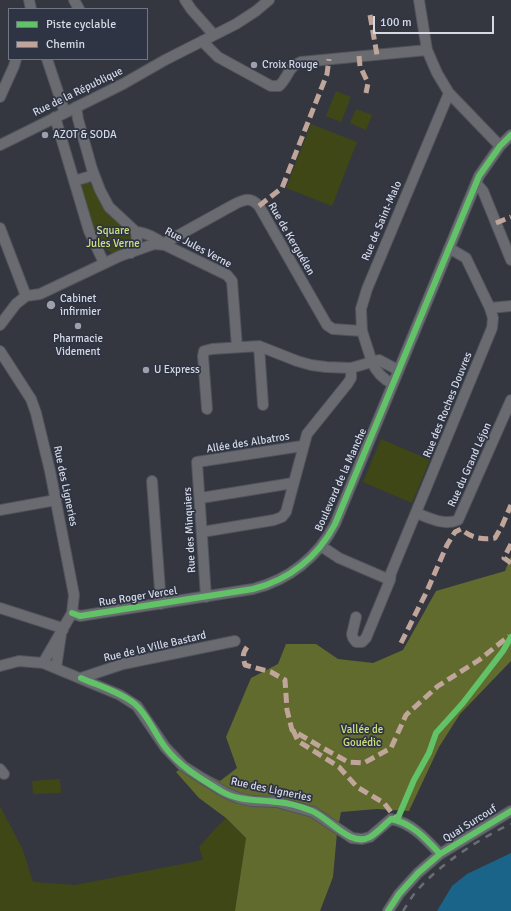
<!DOCTYPE html>
<meta charset="utf-8">
<style>
body{margin:0}
#map{position:relative;width:511px;height:911px;overflow:hidden;background:#34373f;font-family:Signika,sans-serif}
canvas{display:block}
.legend{position:absolute;left:8px;top:8px;width:140px;height:52px;box-sizing:border-box;background:#2f3444;border:1px solid #717684;margin:0;padding:5px 7px;list-style:none;font-size:12px;color:#d5d9e3}
.legend li{display:flex;align-items:center;gap:8px;height:20px}
.legend b{width:20px;border:1px solid #717684}
.scale{position:absolute;left:373px;top:16px;width:121px;height:18px;box-sizing:border-box;border:2px solid #d5d9e3;border-top:0;padding-left:5px;font-size:12px;line-height:14px;white-space:nowrap;color:#d5d9e3;-webkit-text-stroke:3px #2f3444;paint-order:stroke}
</style>
<div id="map">
<canvas width="511" height="911"></canvas>
<ul class="legend">
<li><b style="height:5px;background:#61c268"></b>Piste cyclable</li>
<li><b style="height:5px;background:#c0a59a"></b>Chemin</li>
</ul>
<div class="scale">100 m</div>
</div>
<script>
const ctx = document.querySelector('canvas').getContext('2d');
ctx.lineJoin = 'round';
function fillPath(path, color) {
  ctx.fillStyle = color;
  ctx.fill(path, 'evenodd');
}
function stroke(path, color, width, dash) {
  ctx.strokeStyle = color;
  ctx.lineWidth = width;
  ctx.lineCap = dash ? 'butt' : 'round';
  ctx.setLineDash(dash || []);
  ctx.stroke(path);
}
function drawText(font, color, halo, rows, align = 'center') {
  ctx.font = font + ' Signika,sans-serif';
  ctx.lineWidth = 3.5;
  ctx.setLineDash([]);
  ctx.textBaseline = 'middle';
  ctx.strokeStyle = halo;
  ctx.fillStyle = color;
  for (const [text, x, y, turn = 0] of rows) {
    ctx.save();
    ctx.translate(x, y);
    ctx.rotate((+turn || 0) * Math.PI / 180);
    ctx.textAlign = isNaN(turn) ? turn : align;
    if (halo) ctx.strokeText(text, 0, 0);
    ctx.fillText(text, 0, 0);
    ctx.restore();
  }
}
fillPath(new Path2D(`
 M336 91 351 97 341 122 326 116Z
 M356 109 372 115 366 130 350 123Z
 M311 124 357 142 332 206 286 188Z
 M89 181 108 214 128 232 133 240 130 247 112 253 102 247 87 212 81 183Z
 M381 439 430 460 412 503 363 482Z
 M60 779 61 793 33 794 32 781Z
 M0 806 23 850 33 882 75 885 203 860 199 847 214 830 226 818 246 838 235 911H0Z`), '#404716');
fillPath(new Path2D(`
 M511 556V661L460 714 439 747 409 811 377 809 341 812 337 833 333 877 320 911H235L246 838 226 818 199 798 176 772 187 764 220 781 237 768 226 737 251 678 278 664 286 644H316L338 659 373 663 403 650 436 591 505 571Z`), '#616b2e');
fillPath(new Path2D(`
 M511 853V911H437L452 886 467 874Z`), '#1b6489');
const minor = new Path2D(`
 M29 0 31 9
 M74 0 79 9
 M185 0 191 9 214 35
 M419 0 427 50 437 73 449 93 500 146
 M202 41 218 57 271 86H279C289 77 287 67 301 62L427 50
 M47 59 65 113
 M0 97 14 66 16 59
 M76 107 78 119 92 169 100 190 109 207 136 232 137 242 131 253
 M55 117 89 231 104 263
 M0 145 123 84 165 60 236 24 256 11 269 0
 M74 181 94 175
 M476 183 483 191 511 260
 M0 228 26 296
 M136 232C145 232 158 239 165 245L227 275 232 281 237 347
 M165 245 168 241 235 204C245 199 251 197 259 206L327 325 333 329 362 331
 M490 308 511 306
 M0 325 16 304 26 296 40 294 120 256 154 244 165 245
 M259 346 263 405
 M0 351 31 399 36 413 50 471 74 595 72 613 43 663
 M393 384C383 379 376 372 372 362L379 360 398 370
 M207 409 203 356 204 351 212 349 259 346 297 361 311 365 326 367 351 368 372 362 362 331 361 309 367 289 449 93
 M152 481 161 604
 M201 498 293 483
 M0 510 56 500
 M416 513C430 518 444 526 458 520L511 400
 M202 532 274 520 282 517 286 512 307 434 348 383 351 378V368
 M321 546 339 558 390 580
 M206 597 197 462 302 446
 M0 608 59 627 63 630
 M72 613 80 616 253 589C289 580 318 557 335 524L479 176 500 146 511 135
 M356 617 352 634 353 638 356 642H362L366 638 390 580 391 573 492 328 493 318 490 308 466 258 449 248
 M0 666 19 661 43 663 120 695 137 706 165 747 183 766 224 792 238 798 252 801 277 802 313 812 352 838 362 839 370 837 391 819C412 823 426 839 440 854
 M56 668 61 634
 M81 678 123 664 235 641
 M0 769 4 774
 M388 911 399 894 418 873 440 854 511 811`);
stroke(minor, '#51545b', 12);
stroke(minor, '#696b71', 10);
stroke(new Path2D(`
 M403 911C407 905 410 899 415 893 437 866 480 838 511 824`), '#6b6d73', 2.5, [7, 7]);
stroke(new Path2D(`
 M370 15 377 55
 M359 56 360 66 368 83 366 93
 M259 206 282 188 327 74 329 59
 M496 223 511 217
 M511 544 504 558 511 563
 M401 643 427 591 447 545 455 532 461 529C471 538 482 540 495 538L502 526 511 505
 M247 647C242 654 243 657 245 665L271 672 285 680 287 710 292 730 321 747 348 762 364 763 391 748 406 715 438 686 479 660 509 636
 M293 730 298 741 339 767 357 787 384 803 397 820`), '#c0a59a', 5, [10, 5]);
stroke(new Path2D(`
 M72 613 80 616 253 589C289 580 318 557 335 524L479 176 500 146 511 135
 M81 678C99 686 120 692 135 704 147 714 155 734 165 747 179 766 201 779 221 791 239 802 258 799 277 802 289 803 302 807 312 811 329 818 351 848 370 837 378 832 384 825 391 819 412 823 426 839 440 854
 M397 820 414 780 429 753 436 733 463 703 503 651 511 637
 M388 911 399 894 418 873 440 854 511 811`), '#61c268', 6);
for (const [x, y, r, color] of [
 [254,65,4,"#9da0aa"],
 [45,135,4,"#9da0aa"],
 [51,305,5,"#9da0aa"],
 [78,326,4,"#9da0aa"],
 [146,370,4,"#9da0aa"]
]) {
  const dot = new Path2D();
  dot.arc(x, y, r, 0, 2 * Math.PI);
  ctx.fillStyle = color;
  ctx.fill(dot);
  stroke(dot, '#2f3444', 1.5);
}
drawText('11px', '#d5d9e3', '#2f3444', [
 ["Croix Rouge",262,65],
 ["AZOT & SODA",53,135],
 ["Cabinet",60,299],
 ["infirmier",60,312],
 ["Pharmacie",78,339,"center"],
 ["Videment",78,352,"center"],
 ["U Express",154,370]
], 'left');
drawText('11px', '#d5d9e3', '#2f3444', [
 ["Rue de la République",78,92,-26],
 ["Rue de Saint-Malo",382,221,-67],
 ["Rue de Kerguélen",291,239,60],
 ["Rue Jules Verne",198,248,28],
 ["Rue des Roches Douvres",448,405,-68],
 ["Allée des Albatros",248,443,-9],
 ["Rue du Grand Léjon",470,465,-66],
 ["Boulevard de la Manche",341,480,-66],
 ["Rue des Ligneries",65,486,78],
 ["Rue des Minquiers",190,530,-93],
 ["Rue Roger Vercel",138,597,-9],
 ["Rue de la Ville Bastard",155,647,-13],
 ["Rue des Ligneries",271,790,12],
 ["Quai Surcouf",470,824,-32]
]);
drawText('11px', '#cfe07c', '#2f3444', [
 ["Square",113,231],
 ["Jules Verne",113,244],
 ["Vallée de",362,730],
 ["Gouédic",362,743]
]);
</script>
